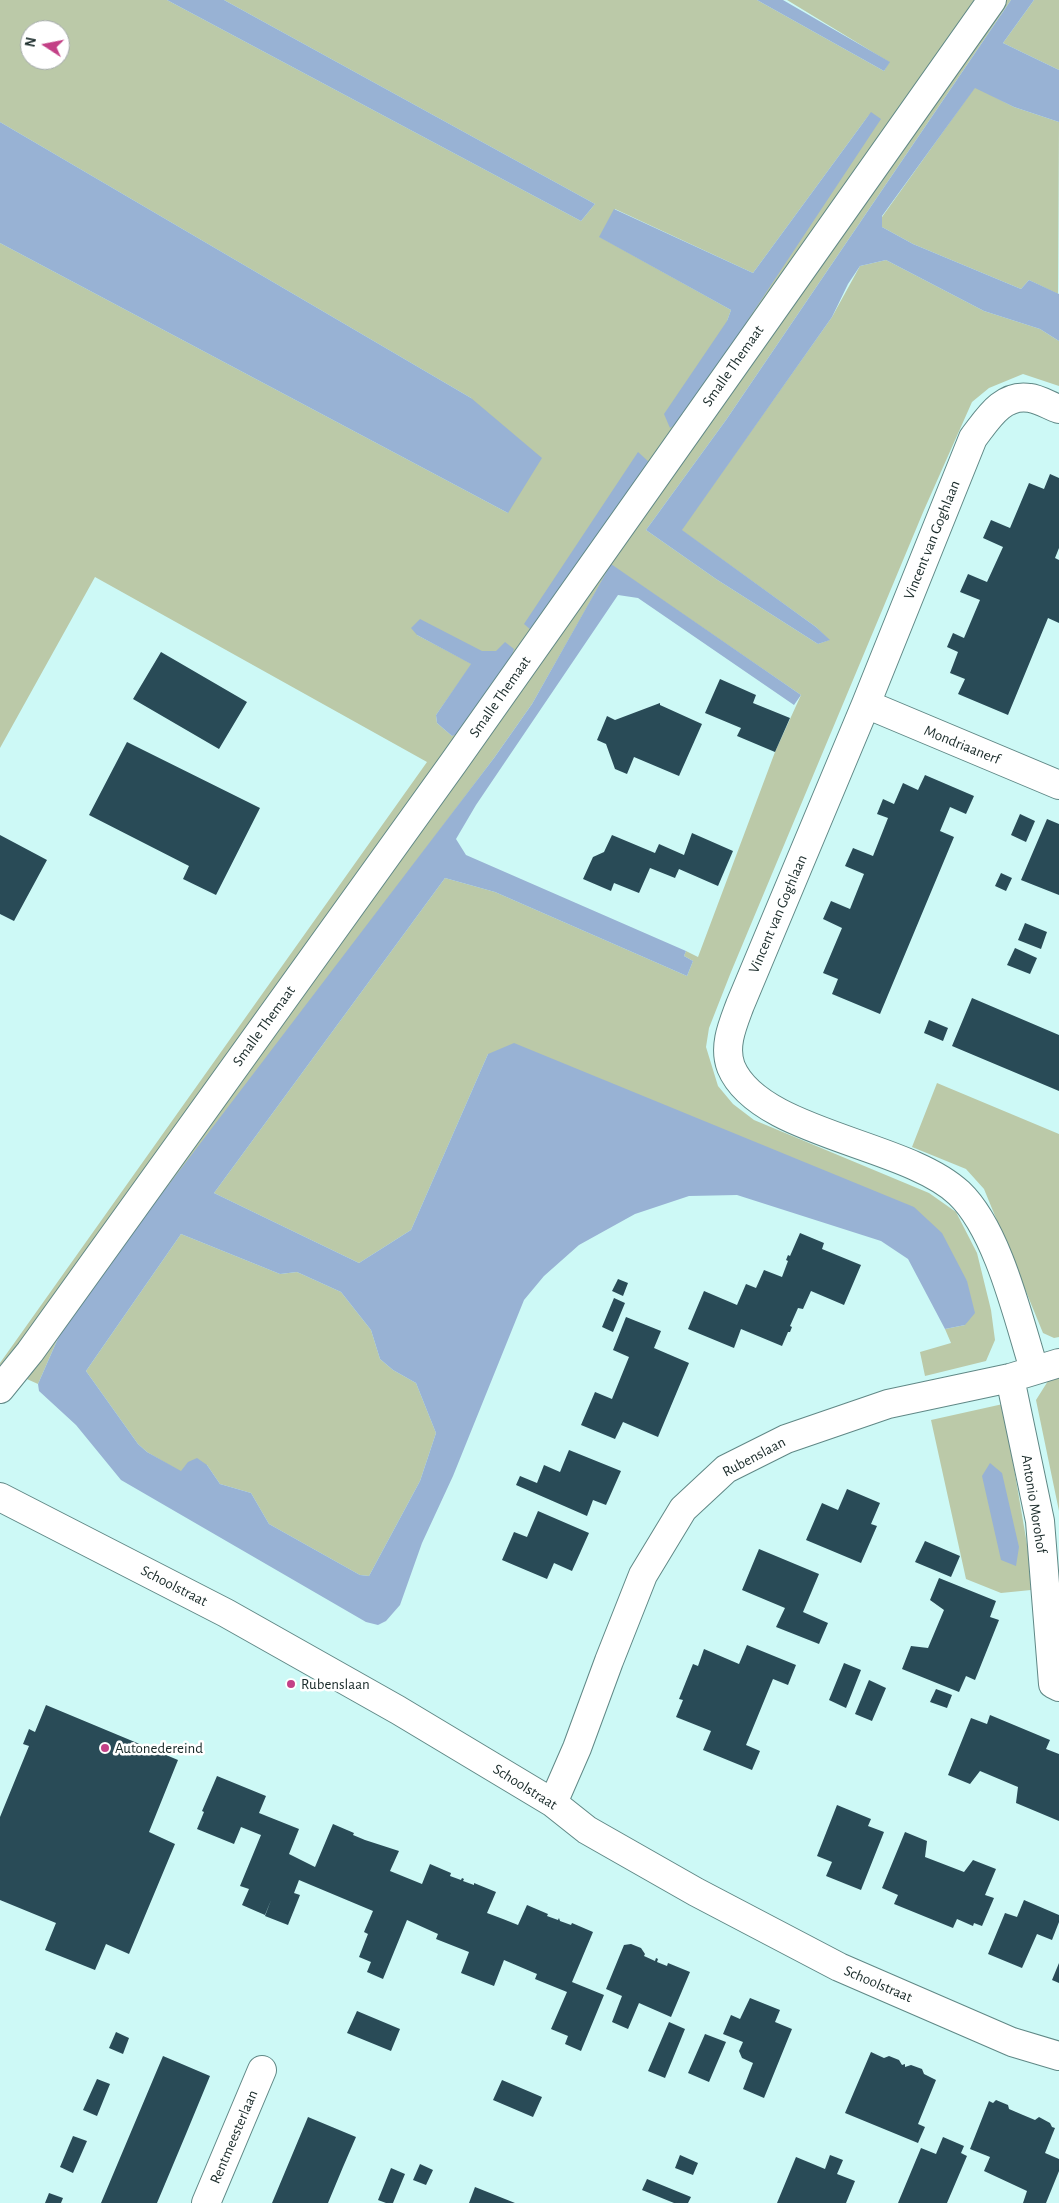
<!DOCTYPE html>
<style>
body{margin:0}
#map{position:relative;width:1059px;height:2203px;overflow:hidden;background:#cdf9f6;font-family:"Alegreya Sans",sans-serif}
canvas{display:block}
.north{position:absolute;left:20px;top:20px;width:50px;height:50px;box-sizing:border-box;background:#fff;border:1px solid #a3a9a9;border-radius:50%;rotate:281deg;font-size:14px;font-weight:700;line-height:20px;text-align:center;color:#182928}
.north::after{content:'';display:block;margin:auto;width:18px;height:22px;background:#c34086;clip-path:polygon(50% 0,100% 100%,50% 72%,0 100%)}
</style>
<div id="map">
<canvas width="1059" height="2203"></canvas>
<div class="north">N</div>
</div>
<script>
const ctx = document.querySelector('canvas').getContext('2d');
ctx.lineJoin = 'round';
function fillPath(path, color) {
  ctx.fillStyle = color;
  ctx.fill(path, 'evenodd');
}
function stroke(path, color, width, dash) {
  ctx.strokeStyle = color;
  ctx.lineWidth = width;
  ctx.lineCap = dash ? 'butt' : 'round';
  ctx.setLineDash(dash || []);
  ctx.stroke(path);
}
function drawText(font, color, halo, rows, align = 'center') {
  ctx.font = font + ' "Alegreya Sans",sans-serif';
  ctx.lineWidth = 5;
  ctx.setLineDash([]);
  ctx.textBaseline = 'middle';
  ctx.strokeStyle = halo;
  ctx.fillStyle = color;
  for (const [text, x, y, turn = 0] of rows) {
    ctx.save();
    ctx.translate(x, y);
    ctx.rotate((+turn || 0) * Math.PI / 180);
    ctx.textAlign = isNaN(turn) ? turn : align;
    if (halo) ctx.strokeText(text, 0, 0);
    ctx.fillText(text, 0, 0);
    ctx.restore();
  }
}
fillPath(new Path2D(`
 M0 0H167L581 221 595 204 224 0H757L884 71 889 62 787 0H1011L726 420 646 530 716 579 818 644 829 640 816 627 681 530 832 317 860 266 886 260 984 311 1040 329 1059 341V386L1023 374 989 388 972 402 924 510 731 972 709 1028 706 1047 718 1086 733 1104 754 1120 929 1193 956 1212 977 1253 991 1310 995 1340 986 1361 925 1376 920 1352 951 1343 945 1329 965 1325 967 1281 488 1054 411 1230 359 1263 214 1193 445 878 495 892 687 976 693 961 684 956 686 951 698 957 775 752 801 695 611 565 532 704 494 758 59 1336 38 1384 0 1367V1363L427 762 95 577 0 748V243L508 513 471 398 0 122ZM30 30H60V60H30ZM871 112 727 321 731 310 600 237 615 209 753 273ZM420 620 482 652 496 651 452 736 437 723 436 715 472 664 417 635Z
 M1034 0H1059V70L1003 43Z
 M975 87 1014 107 1059 122 1058 294 1029 280 1021 289 913 244 882 227V217Z
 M937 1083 1059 1134V1337L1054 1338 1043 1333 984 1189 966 1169 912 1147Z
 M181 1234 280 1274 297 1272 341 1292 371 1330 380 1359 393 1370 416 1383 436 1433 420 1481 369 1576 360 1575 269 1524 251 1493 220 1484 207 1465 181 1472 147 1452 138 1444 86 1371Z
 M1059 1378V1511L1036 1400 1048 1381Z
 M1003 1404 1028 1550 1031 1590 1001 1593 966 1579 931 1420Z`), '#bbc9a8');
fillPath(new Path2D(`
 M167 0H224L595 204 581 221Z
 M757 0H783L890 62 884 71Z
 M1011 0H1034L1003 43 1059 70V122L1014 107 975 88 882 216V227L913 244 1021 289 1029 280 1059 294V341L1040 329 984 311 886 260 860 266 848 284 832 317 682 530 816 627 830 640 818 644 716 579 646 530 726 420Z
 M871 112 881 119 681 421 670 428 664 414 727 321 731 310 599 237 614 209 753 273Z
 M0 122 471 398 542 458 508 513 0 243Z
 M638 452 649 462 531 630 524 624Z
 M611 564 801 695 794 705 638 598 618 595 476 805 456 839 466 855 686 951 684 956 693 961 687 976 495 892 445 878 214 1193 359 1263 411 1230 488 1054 514 1043 914 1207 942 1233 967 1281 975 1313 965 1325 945 1329 908 1259 881 1241 737 1195 689 1196 635 1214 579 1245 544 1276 524 1300 453 1476 422 1543 400 1605 386 1621 378 1625 366 1622 121 1480 76 1425 39 1391 38 1384 59 1336 135 1229 494 758 532 704ZM181 1234 280 1274 297 1272 341 1292 371 1330 380 1359 393 1370 416 1383 436 1433 420 1481 369 1576 360 1575 269 1524 251 1493 220 1484 207 1465 197 1458 188 1462 181 1471 147 1452 138 1444 86 1371Z
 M420 619 482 651H496L505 642 514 649 508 667 462 732 452 736 437 723 436 715 471 664 417 635 411 628Z
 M990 1463 1002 1473 1019 1547 1016 1566 1001 1560 982 1476Z`), '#98b2d4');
fillPath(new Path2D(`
 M1050 474 1059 478V548L1055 558 1059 560V623L1048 618 1008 715 958 694 965 679 950 673 958 652 947 647 953 633 964 638 980 600 960 592 968 574 987 582 1003 547 983 538 991 520 1010 528 1029 483 1044 489Z
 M161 652 247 702 219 749 133 699Z
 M720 679 756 695 753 703 790 718 775 752 737 736 741 728 705 713Z
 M660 703V705L702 724 679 776 634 757 627 774 615 769 606 744 597 740 607 716 615 720Z
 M127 742 260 808 216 895 183 879 189 866 89 815Z
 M925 775 974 796 966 814 950 807 940 831 954 837 880 1014 832 994 838 979 823 973 842 928 823 919 831 901 850 909 864 874 845 866 853 848 873 856 888 818 877 814 883 799 894 804 903 783 918 790Z
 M1020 814 1035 821 1026 842 1011 835Z
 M1047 819 1059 824V895L1021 880Z
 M692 833 733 851 718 886 679 869 675 878 650 868 639 893 614 883 611 891 583 879 593 857 604 852 612 835 655 853 659 844 684 855Z
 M0 835 47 860 14 921 0 914Z
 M1001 873 1012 878 1006 891 995 886Z
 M1025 923 1047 932 1041 949 1018 940Z
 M1015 948 1037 958 1030 974 1007 965Z
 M972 998 1059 1035V1091L952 1046Z
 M929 1020 948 1028 943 1041 924 1033Z
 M800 1233 824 1243 822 1249 861 1265 844 1305 811 1291 803 1309 798 1308 790 1326 792 1327 790 1332H788L782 1346 741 1329 734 1348 688 1329 704 1291 737 1305 746 1284 756 1288 764 1270 782 1277 788 1261 786 1260 788 1255 790 1256Z
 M618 1279 628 1283 623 1296 612 1291Z
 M614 1298 625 1303 613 1332 602 1327Z
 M626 1317 661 1331 654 1348 689 1363 658 1437 623 1422 615 1439 581 1425 595 1392 612 1399 629 1357 613 1350Z
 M569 1450 621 1471 606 1505 593 1500 587 1516 516 1485 520 1476 537 1483 544 1465 560 1472Z
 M847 1489 880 1503 871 1524 877 1526 861 1563 806 1540 822 1503 838 1510Z
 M538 1511 589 1533 572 1571 554 1563 547 1579 502 1560 514 1532 527 1537Z
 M925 1541 960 1556 951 1577 915 1562Z
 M759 1549 819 1574 803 1612 828 1623 819 1644 776 1627 785 1608 742 1590Z
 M939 1578 996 1601 990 1617 999 1620 975 1680 966 1676 959 1692 902 1669 911 1646 928 1648 944 1610 930 1600Z
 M747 1645 796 1665 788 1685 773 1679 746 1745 760 1751 752 1770 703 1750 711 1731 676 1717 683 1700 679 1699 693 1664 698 1666 704 1649 739 1664Z
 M844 1663 861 1670 846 1708 829 1700Z
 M869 1680 886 1688 872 1721 855 1714Z
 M936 1689 952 1695 947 1708 930 1702Z
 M46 1705 178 1760 149 1832 175 1844 129 1954 106 1944 95 1970 45 1950 56 1923 0 1900V1817L29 1746 23 1744 29 1729 35 1732Z
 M990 1715 1050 1740 1046 1749 1059 1754V1821L1016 1803 1018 1787 980 1771 970 1784 948 1775 971 1718 987 1724Z
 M217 1776 266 1796 259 1813 299 1829 289 1854 315 1867 333 1824 354 1833 353 1835 365 1840 399 1851 390 1871 422 1884 430 1864 451 1873 450 1876 461 1880 462 1878 464 1879 463 1881 474 1885V1883L496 1892 487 1913 503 1919 518 1925 527 1905 548 1914 547 1916 558 1920 559 1918 560 1921 571 1925 572 1923 593 1932 572 1982 604 1995 581 2051 565 2044 568 2036 551 2029 567 1992 535 1979 537 1974 504 1960 494 1986 461 1973 469 1952 436 1939 438 1934 407 1920 383 1979 367 1972 371 1962 359 1957 368 1934 364 1932 373 1911 299 1880 294 1893 300 1895 288 1925 265 1916 271 1900 265 1915 242 1905 249 1889 240 1886 261 1835 241 1827 234 1844 197 1829 204 1812 202 1811Z
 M837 1805 871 1819 868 1826 884 1832 861 1890 826 1876 832 1862 817 1856Z
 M905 1832 927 1841 925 1857 964 1872 973 1860 996 1869 985 1895 994 1898 982 1926 974 1923 973 1926 957 1919 953 1928 894 1904 898 1895 882 1888Z
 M1024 1900 1059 1915V1922L1052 1940 1037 1934 1022 1968 988 1954 1005 1913 1017 1917Z
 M631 1944 641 1948 645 1954 644 1956 655 1961 656 1958 658 1959 657 1962 667 1966 668 1963 690 1972 671 2017 639 2003 628 2029 612 2022 622 1996 606 1989 624 1945Z
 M1059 1963V1983L1052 1980Z
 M750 1998 780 2010 775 2022 792 2029 764 2098 743 2089 753 2063 742 2058 739 2051 743 2042 723 2034 731 2015 740 2019Z
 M357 2011 400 2029 391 2051 347 2033Z
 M669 2022 685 2029 665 2078 648 2071Z
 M116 2032 129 2038 123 2054 109 2048Z
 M705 2034 726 2042 709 2082 688 2073Z
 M871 2052 884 2058 889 2056 899 2060 902 2065 905 2064V2067L911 2065 922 2069 924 2074 936 2080 918 2124 925 2127 918 2143 845 2113Z
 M163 2056 210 2076 186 2134 157 2203H101Z
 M97 2079 110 2084 97 2116 83 2110Z
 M502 2080 542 2097 533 2117 493 2100Z
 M996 2100 1008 2105 1009 2109 1023 2115 1035 2120 1039 2117 1050 2123 1052 2127 1055 2128 1045 2153 1059 2159V2171L1046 2203H1023L1027 2191 984 2171 990 2157 970 2149 989 2101 993 2103Z
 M308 2117 356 2137 343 2167 328 2203H272Z
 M73 2136 87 2141 73 2173 60 2167Z
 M943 2137 964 2146 961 2153 967 2156 947 2203H898L921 2148 936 2154Z
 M680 2155 698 2163 693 2175 675 2168Z
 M830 2155 843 2160 837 2174 855 2181 846 2203H777L796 2157 825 2169Z
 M420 2164 433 2170 426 2185 413 2180Z
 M391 2168 405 2174 393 2203H386L378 2200Z
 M647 2179 691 2197 688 2203H674L642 2190Z
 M475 2187 515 2203H469Z
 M49 2193 63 2198 61 2203H45Z`), '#294b57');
const minor = new Path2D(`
 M866 704 1059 785
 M1034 1369C1018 1318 998 1230 959 1193 906 1143 759 1134 731 1067 723 1046 733 1024 740 1005L866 704 973 438C987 420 1002 393 1030 398 1039 399 1050 406 1059 409
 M1010 1378 1040 1521 1053 1684 1059 1687
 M0 1389 30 1352 454 762 992 0
 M0 1497 226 1613 398 1710 553 1803 587 1830 696 1892 839 1967 1012 2042 1059 2056
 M553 1803 577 1748 609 1661 643 1575 683 1509 726 1469 786 1439 888 1404 1010 1378 1059 1363
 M206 2203 262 2070`);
stroke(minor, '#608886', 30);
stroke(minor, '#fff', 28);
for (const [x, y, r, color] of [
 [291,1684,5,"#c34086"],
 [105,1748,5,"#c34086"]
]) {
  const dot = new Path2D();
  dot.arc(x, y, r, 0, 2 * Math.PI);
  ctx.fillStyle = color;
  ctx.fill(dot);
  stroke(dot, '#fff', 2);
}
drawText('15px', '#182928', '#fff', [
 ["Smalle Themaat",733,366,-55],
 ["Vincent van Goghlaan",932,540,-68],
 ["Smalle Themaat",500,697,-55],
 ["Mondriaanerf",962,745,22],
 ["Vincent van Goghlaan",778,914,-67],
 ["Smalle Themaat",264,1026,-54],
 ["Rubenslaan",754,1457,-28],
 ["Antonio Morohof",1034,1504,81],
 ["Schoolstraat",174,1586,27],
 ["Schoolstraat",525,1787,32],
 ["Schoolstraat",878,1984,23],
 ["Rentmeesterlaan",234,2137,-67]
]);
drawText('15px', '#182928', '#fff', [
 ["Rubenslaan",301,1684],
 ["Autonedereind",115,1748]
], 'left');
</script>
